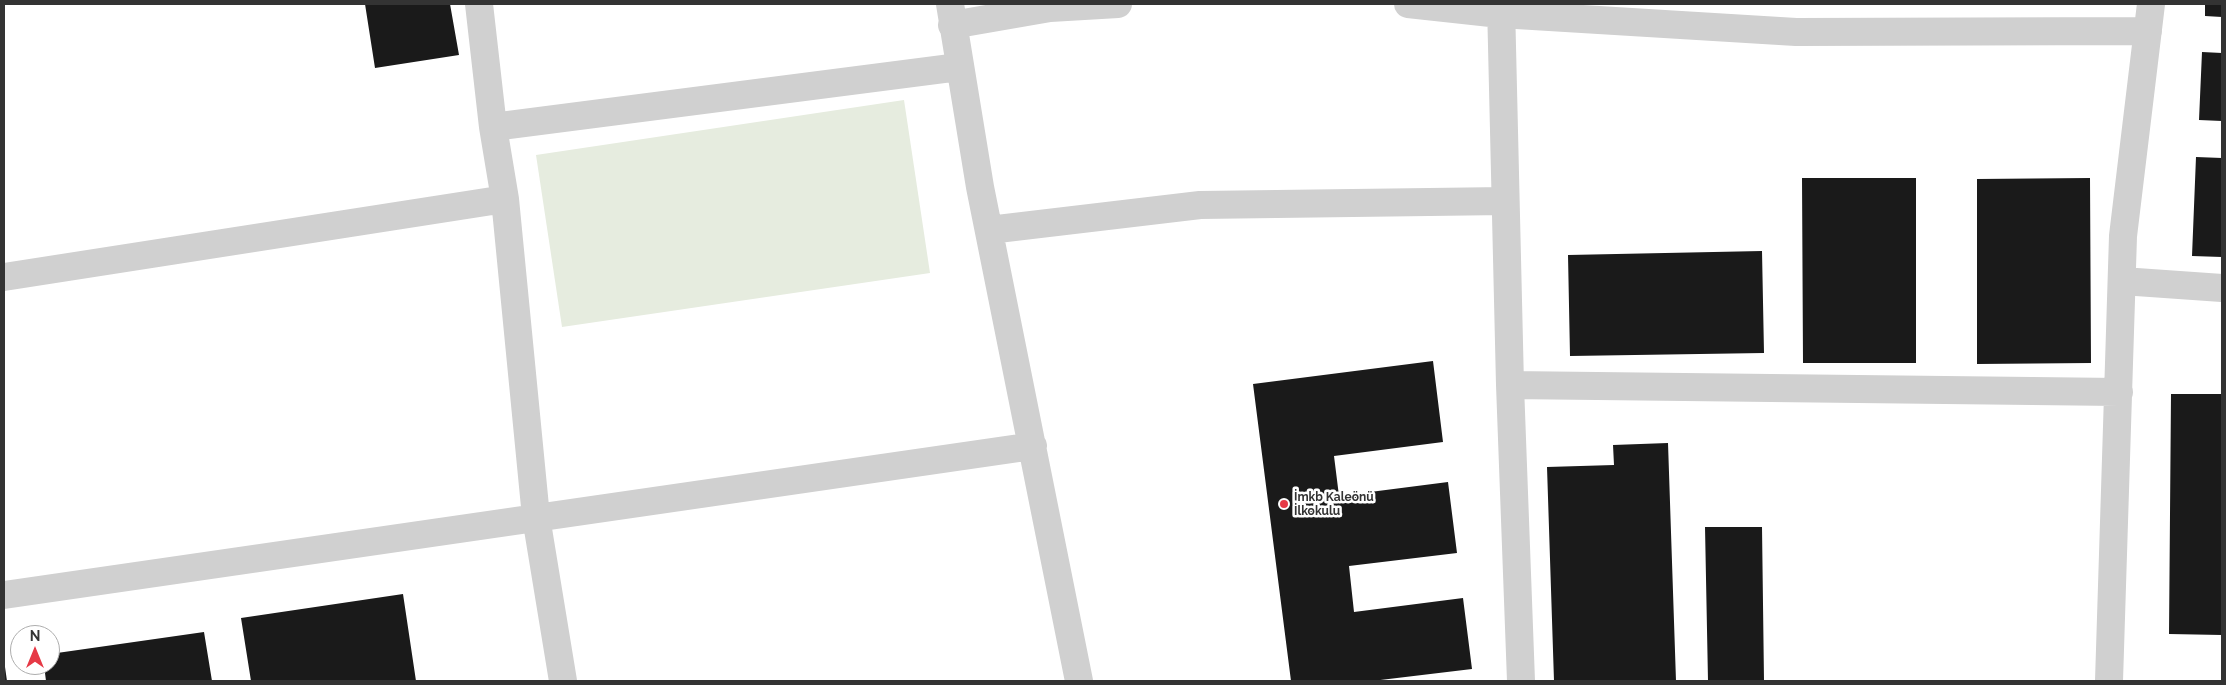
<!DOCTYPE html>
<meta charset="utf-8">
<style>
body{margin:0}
#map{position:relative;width:2226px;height:685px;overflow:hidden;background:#fff;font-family:Raleway,sans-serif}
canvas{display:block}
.frame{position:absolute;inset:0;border:5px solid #333;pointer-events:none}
.north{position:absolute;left:10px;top:625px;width:50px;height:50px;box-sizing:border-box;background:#fff;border:1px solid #adadad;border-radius:50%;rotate:0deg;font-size:14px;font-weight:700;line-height:20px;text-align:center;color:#333}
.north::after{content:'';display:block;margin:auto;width:18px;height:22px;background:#e63946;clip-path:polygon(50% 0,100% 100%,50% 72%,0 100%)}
</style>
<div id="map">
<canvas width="2226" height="685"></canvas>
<div class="frame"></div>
<div class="north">N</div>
</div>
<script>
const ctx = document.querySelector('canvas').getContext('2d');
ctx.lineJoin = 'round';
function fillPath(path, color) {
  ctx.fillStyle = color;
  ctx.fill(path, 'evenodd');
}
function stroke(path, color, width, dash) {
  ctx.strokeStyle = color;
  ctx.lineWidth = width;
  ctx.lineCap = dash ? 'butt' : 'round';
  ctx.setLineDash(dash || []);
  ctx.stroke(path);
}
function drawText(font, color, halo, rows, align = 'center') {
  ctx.font = font + ' Raleway,sans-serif';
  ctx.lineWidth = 5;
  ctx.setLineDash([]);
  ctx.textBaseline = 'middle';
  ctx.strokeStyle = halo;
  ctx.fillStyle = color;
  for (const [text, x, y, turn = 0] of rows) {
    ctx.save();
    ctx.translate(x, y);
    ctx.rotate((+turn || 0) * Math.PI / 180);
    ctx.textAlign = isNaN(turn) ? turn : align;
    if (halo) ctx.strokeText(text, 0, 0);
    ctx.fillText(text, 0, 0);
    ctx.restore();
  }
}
fillPath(new Path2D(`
 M904 100 930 273 562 327 536 155Z`), '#e6ecdf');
fillPath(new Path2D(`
 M365 4H450L459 55 375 68Z
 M2205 4H2222V17L2205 16Z
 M2202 52 2222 53V121L2199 120Z
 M2196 157 2222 158V257L2192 256Z
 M1802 178H1916V363H1803Z
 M2090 178 2091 363 1977 364V179Z
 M1762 251 1764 353 1570 356 1568 255Z
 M1433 361 1443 442 1334 456 1339 496 1448 482 1457 553 1349 566 1354 612 1463 598 1472 669 1372 681H1291L1253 384Z
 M2171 394H2222V635L2169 634Z
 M1668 443 1676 681H1554L1547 467 1614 465 1613 445Z
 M1705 527H1762L1764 681H1708Z
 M403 594 416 681H251L241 618Z
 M204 632 212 681H46L44 665H50V654Z
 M4 667H5L7 681H4Z`), '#1a1a1a');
stroke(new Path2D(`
 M479 4 493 127 505 199 536 517 563 681
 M950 4 980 187 1079 681
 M1408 4 1500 14 1796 32 2148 31
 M1501 4 1510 385 1521 681
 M952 25 1050 8 1118 4
 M493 127 959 67
 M989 230 1200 205 1505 201
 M4 277 505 199
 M2122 281 2222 288
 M1510 385 2119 392
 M4 595 1033 446
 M2109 681 2123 236 2151 4`), '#d0d0d0', 28);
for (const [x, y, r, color] of [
 [1284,504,5,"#e63946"]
]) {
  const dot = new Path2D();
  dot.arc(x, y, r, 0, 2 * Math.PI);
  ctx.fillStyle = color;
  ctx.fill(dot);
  stroke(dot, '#fff', 2);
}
drawText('bold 12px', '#333', '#fff', [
 ["İmkb Kaleönü",1294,497],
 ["İlkokulu",1294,511]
], 'left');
</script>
